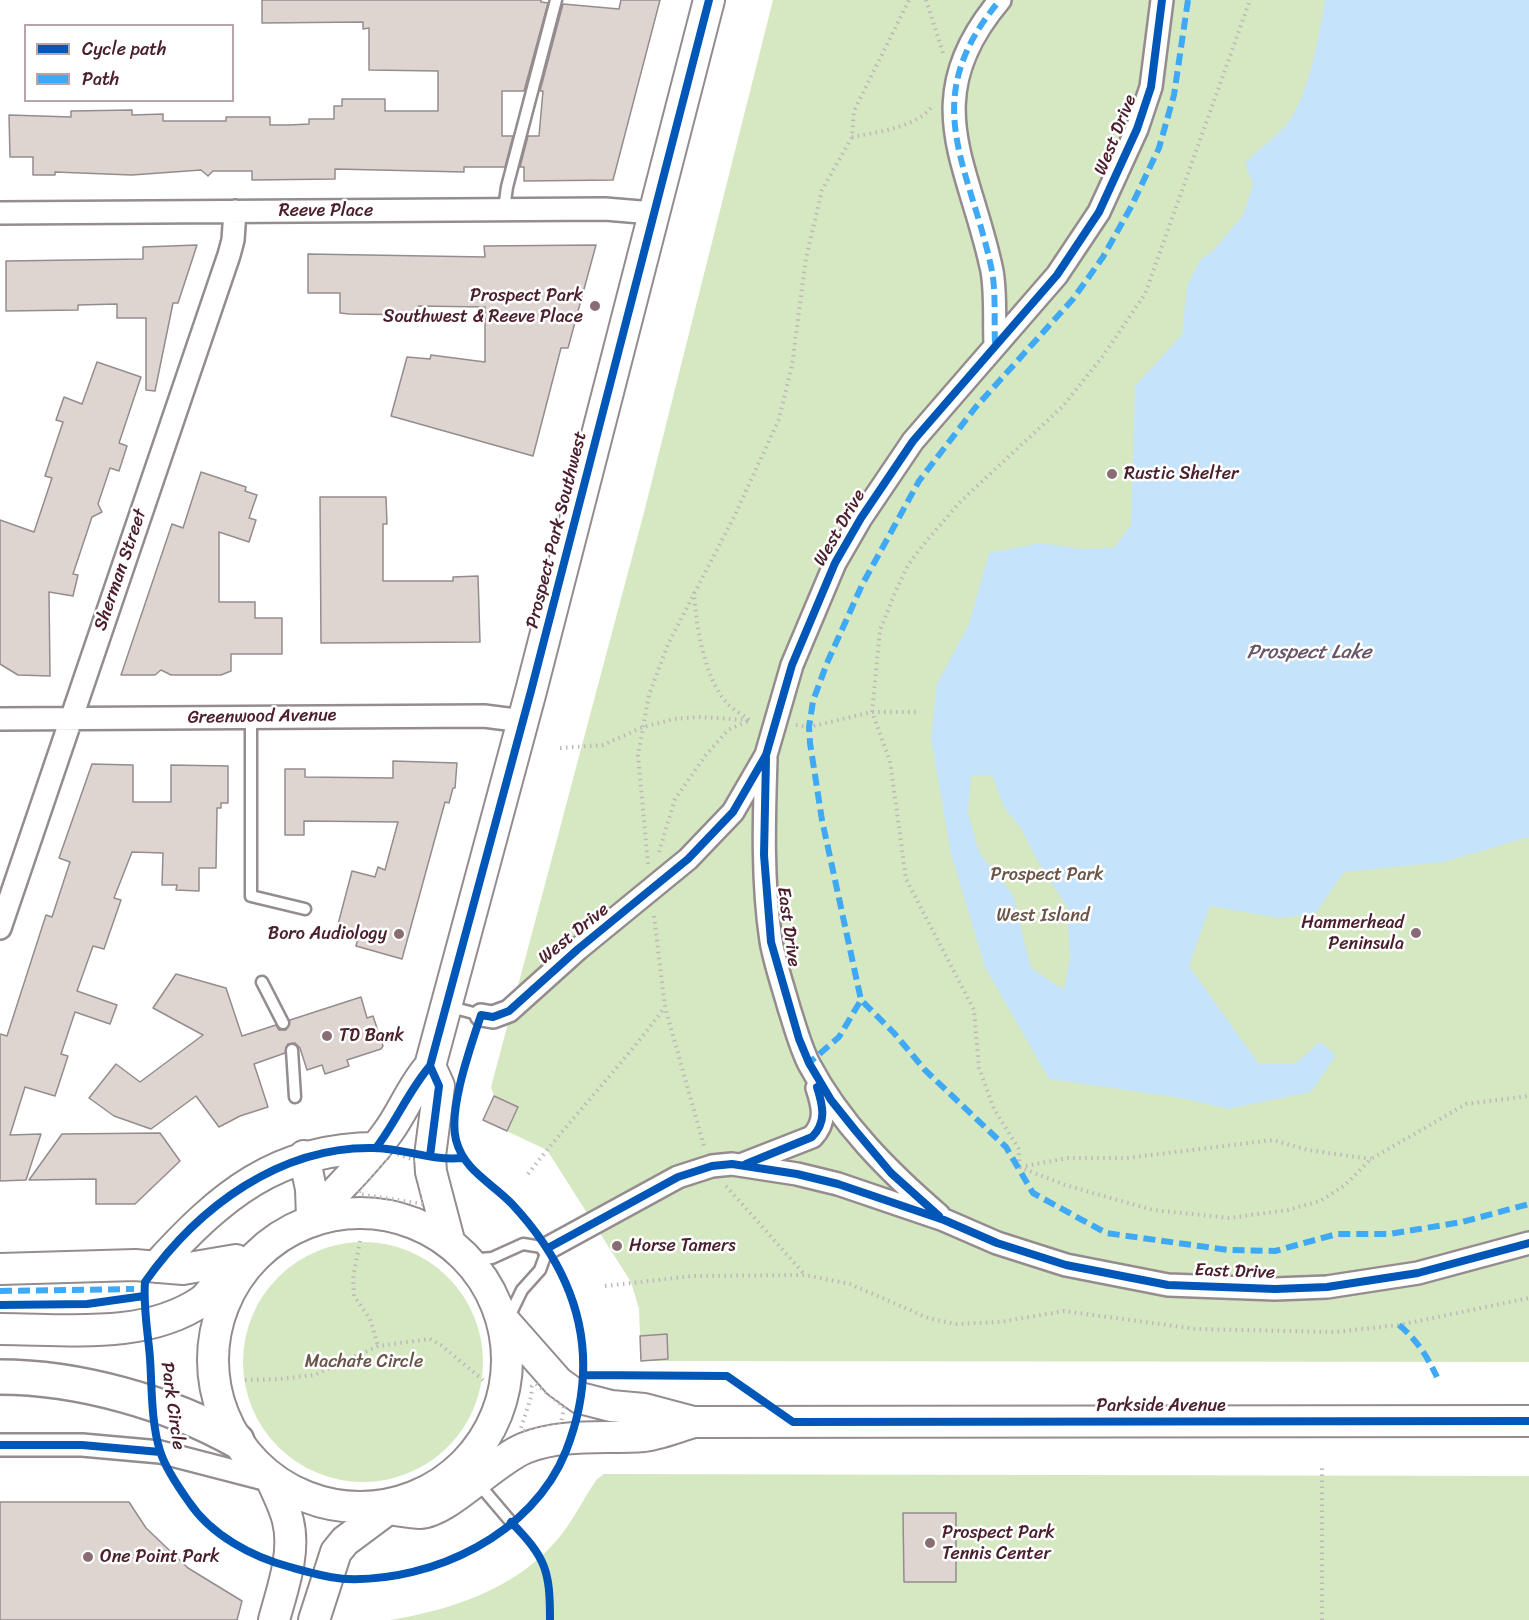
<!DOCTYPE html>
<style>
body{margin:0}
#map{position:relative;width:1529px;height:1620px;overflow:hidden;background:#fff;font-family:Sriracha,sans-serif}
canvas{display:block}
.legend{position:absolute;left:24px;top:24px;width:210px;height:78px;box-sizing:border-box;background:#fff;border:2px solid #b7a5aa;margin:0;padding:8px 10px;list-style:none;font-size:18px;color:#4a1f2b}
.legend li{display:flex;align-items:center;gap:12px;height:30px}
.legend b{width:30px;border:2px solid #b7a5aa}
</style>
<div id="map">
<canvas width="1529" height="1620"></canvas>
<ul class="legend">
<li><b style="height:8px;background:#0057b8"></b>Cycle path</li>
<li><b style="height:8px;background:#3fa9f5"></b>Path</li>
</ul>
</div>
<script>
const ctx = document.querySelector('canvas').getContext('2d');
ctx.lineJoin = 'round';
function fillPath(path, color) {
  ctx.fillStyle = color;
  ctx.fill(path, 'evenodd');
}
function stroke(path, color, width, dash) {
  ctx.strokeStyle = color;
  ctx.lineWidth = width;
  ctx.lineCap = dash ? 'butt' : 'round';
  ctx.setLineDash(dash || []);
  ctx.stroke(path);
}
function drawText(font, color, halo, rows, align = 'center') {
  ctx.font = font + ' Sriracha,sans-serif';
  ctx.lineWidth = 5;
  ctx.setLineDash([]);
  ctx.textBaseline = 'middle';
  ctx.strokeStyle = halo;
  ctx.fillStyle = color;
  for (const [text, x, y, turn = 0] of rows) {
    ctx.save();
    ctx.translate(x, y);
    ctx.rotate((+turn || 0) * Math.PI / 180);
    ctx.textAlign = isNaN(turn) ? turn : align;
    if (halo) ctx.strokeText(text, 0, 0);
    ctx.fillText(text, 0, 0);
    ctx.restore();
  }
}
fillPath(new Path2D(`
 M773 0H1529V1362L641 1361 639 1309 631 1282 547 1150 483 1120 494 1096 491 1087 643 516Z
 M243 1362a120 120 0 1 1 240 0a120 120 0 1 1-240 0Z
 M604 1474 1529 1476V1620H390C451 1610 515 1589 556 1541 572 1523 583 1499 597 1479Z`), '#d6e8c1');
fillPath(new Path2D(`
 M1325 0H1529V837L1444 862 1344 872 1315 914 1279 918 1210 906 1189 966 1259 1064H1295L1320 1042 1336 1055 1311 1092 1228 1109 1181 1098 1049 1079 985 967 951 854 931 739 937 684 969 624 989 553 1040 543 1082 549 1114 548 1131 525 1135 386 1182 335 1187 286 1200 260 1213 251 1243 215 1253 184 1245 163C1258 149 1274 139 1286 125 1308 100 1320 33 1325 0ZM992 775 1004 807 1022 830 1036 858 1067 907 1070 958 1064 990 1031 968 1013 895 979 852 968 813 971 776Z`), '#c5e3fa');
const building = new Path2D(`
 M262 0H541V2L548 3 524 91H502V136H513L505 167H464V172L335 169V179L252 180V171H213L208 176 201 170 132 175 55 172V175H33V157H10L9 115 71 117V111L132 110V115L163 114V121H226V117H270V125H289L309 124V119H334V106H342V99H385V111H438V71L369 70V28L363 29V22L262 23Z
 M621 0H660L613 180 524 181V167H520L528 136H539L543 91H540L563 4 619 9Z
 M197 245 178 303H173L155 391 146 390V318H117V304L78 305V310L6 311V261L143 259V247Z
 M596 245 568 348H561L533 456 391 416 407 357 430 359 431 355 485 362V307L418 306V315L349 314 340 313V293H308V254L485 257 484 246Z
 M97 362 141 377 119 443 127 446 119 471 110 468 98 504 102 512 92 517 73 574 78 575 73 596 49 592 50 676 18 675 0 664V520L34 532 52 478 45 476 63 422 56 420 64 397 82 404Z
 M201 472 246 487 245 491 257 495 249 518 256 520 249 542 219 532V602H255V618H282V654H231V671L221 675H171L161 670 155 675H121L172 524 183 528Z
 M320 497H386L387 524H383V581H453V577L478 576 480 642 321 643Z
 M393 761 457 763 455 788H453L449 803 445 802 402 959 356 946 358 938 336 932 352 871 375 877 378 867 385 870 398 822 304 821V835H285V769H305V777L393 778Z
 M92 764 133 765V802H171V765L228 766V803H221V808H217L216 868H199V891L176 890 177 885H162L163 853 132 852 114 898 121 900 104 949 93 946 77 991 117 1005 110 1024 75 1012 61 1054 68 1056 55 1096 25 1087 10 1135 41 1134 26 1180 0 1181V1034L7 1036 46 915 52 917 70 862 59 858Z
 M176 974 226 988 242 1036 276 1025 279 1030H286L290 1020 361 997 367 1018 373 1016 383 1046 381 1049 347 1060 349 1066 325 1074 322 1065 307 1070 300 1048 295 1043 288 1044 285 1053 254 1064 268 1107 240 1116 219 1127 196 1096 151 1129 114 1116 89 1098 116 1064 140 1082 203 1035 153 1008Z
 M494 1096 518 1107 507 1131 483 1120Z
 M160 1133 180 1161 135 1204H96V1179L29 1180 62 1134Z
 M667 1334 668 1359 641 1361 640 1336Z
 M0 1502H129L146 1528 188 1568 242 1601 237 1620H0Z
 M903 1513H956V1582H904Z`);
fillPath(building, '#dfd5d0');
stroke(building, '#948c8e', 1.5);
const lane = new Path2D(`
 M504 209 507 187 556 0
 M251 717V896L305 909
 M262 982 283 1023
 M447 1006 481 1015
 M292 1050 295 1097
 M468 1260 492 1258 523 1244 548 1248 540 1270 522 1290 506 1323
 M477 1482 511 1522`);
const street = new Path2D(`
 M0 213 605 209 653 213
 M995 343C994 320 996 294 992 271 970 164 915 101 1000 0
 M0 719 484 716 523 721
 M766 759C764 820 762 881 771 941 775 964 783 986 789 1008 795 1026 800 1046 809 1064 840 1123 889 1172 939 1215
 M0 928 229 255 233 240 235 211
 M481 1015 493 1017 509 1011 578 949 688 859 733 812 766 755 792 665 835 563 861 518 913 441 1057 275 1099 212 1137 129 1151 87 1162 0
 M743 1164 812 1137C827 1122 823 1106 817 1088
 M548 1248 678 1177 712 1166 732 1164 797 1174 838 1184 944 1220 997 1243 1066 1265 1168 1285 1275 1289 1327 1287 1418 1273 1529 1243
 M0 1445H82L160 1452 272 1481`);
const secondary = new Path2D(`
 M430 1066 439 1086 430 1156 431 1172 450 1244
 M304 1156 311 1189 312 1218
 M213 1360a147 147 0 1 1 294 0a147 147 0 1 1-294 0Z
 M312 1218C337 1189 366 1163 388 1132 404 1110 412 1086 430 1066L531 691 709 0
 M156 1267C220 1196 277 1148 376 1148
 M0 1269 135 1265 183 1269 236 1260
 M506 1323 558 1382 580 1398 611 1406 644 1409 693 1422
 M0 1329C66 1329 145 1340 202 1301 212 1293 220 1279 228 1269
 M272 1481C278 1494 285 1508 288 1521 296 1553 282 1590 274 1620
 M388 1509C398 1510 410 1513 420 1513 447 1512 495 1460 525 1448 564 1433 604 1439 644 1436 660 1434 678 1427 693 1422L1529 1421
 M314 1620 336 1552 345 1541 388 1509`);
const highway = new Path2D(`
 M0 1377C78 1377 170 1403 237 1441`);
stroke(lane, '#948c8e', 15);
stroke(street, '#948c8e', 26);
stroke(secondary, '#948c8e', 34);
stroke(highway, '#948c8e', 38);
stroke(new Path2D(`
 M926 0 943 53
 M852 137C878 132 913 128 931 108
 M694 592C696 625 704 678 727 703 733 710 743 715 750 720
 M796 725 809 727 872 712H920
 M560 748 603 745 643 727 674 719 698 717 749 720
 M659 852 675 799 705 756 728 730 750 720
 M648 864 638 755 649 695 668 644 734 517 779 419 792 365 806 258 822 190 852 137 854 111 909 0
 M654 916 665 1007 704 1146
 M392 1152 420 1162 423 1204 359 1194 360 1189Z
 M1019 1167V1149L994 1109 979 1068 974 1010 906 879 890 761 872 712 880 630 897 588 908 565 923 545 961 501 1062 407 1103 356 1145 294 1250 0
 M1019 1167 1065 1185 1153 1210 1229 1218 1288 1210 1320 1201 1345 1185 1371 1159 1466 1104 1529 1096
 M1020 1167 1068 1158H1127L1273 1140 1308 1150 1371 1159
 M528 1174C572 1117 622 1065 665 1007
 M726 1186 805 1275
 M360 1241 353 1278 354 1296 370 1319 378 1346
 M605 1286 692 1276 805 1275 850 1284 928 1318 956 1324 1000 1322 1064 1311 1196 1329 1335 1332 1399 1325 1529 1298
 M245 1380 280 1379 314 1375 378 1346 430 1339 441 1345 483 1380
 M536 1384 564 1407 561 1424 523 1431 521 1428 531 1397 532 1386Z
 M522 1533C549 1562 550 1583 550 1620
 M1322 1620V1464`), '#bdb8b9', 4, [1.5, 4.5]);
stroke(lane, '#fff', 10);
stroke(street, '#fff', 21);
stroke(secondary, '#fff', 30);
stroke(highway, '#fff', 33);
stroke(new Path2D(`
 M1188 0 1174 95 1159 148 1131 207 1103 257 1073 299 975 408 919 481 862 585 827 663 813 701 809 727 810 743 822 820 861 1000 894 1033 925 1070 1006 1147 1033 1193 1106 1233 1228 1250 1275 1251 1337 1234H1389L1462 1222 1529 1204
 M995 343C994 320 996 294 992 271 970 164 915 101 1000 0
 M810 1067 809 1063 839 1037 861 1000
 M0 1291 134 1289
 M1399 1325C1417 1340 1427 1356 1437 1377`), '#3fa9f5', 6, [12, 6]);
stroke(new Path2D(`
 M766 758 764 855 771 942 799 1039 809 1063 831 1100 855 1130 891 1173 939 1216
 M430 1066 439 1086 430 1156
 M376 1148C396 1122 409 1090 430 1066L531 691 709 0
 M462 1158C432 1161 405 1149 376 1148 281 1145 198 1207 145 1282 143 1307 148 1333 150 1358 152 1388 151 1422 160 1451 165 1467 179 1488 189 1502 211 1535 252 1557 290 1567 308 1572 328 1578 347 1579 433 1582 533 1534 566 1451 603 1357 579 1276 512 1204 491 1182 464 1171 456 1140 448 1109 471 1046 481 1015L493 1017 509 1011 578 949 688 859 733 812 766 755 792 665 835 563 861 518 913 441 1057 275 1099 212 1137 129 1151 87 1162 0
 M746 1164 812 1137C827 1122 823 1106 817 1087
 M548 1248 678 1177 712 1166 732 1164 797 1174 838 1184 944 1220 997 1243 1066 1265 1168 1285 1275 1289 1327 1287 1418 1273 1529 1243
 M0 1305 87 1304 144 1296
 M585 1375 727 1376 793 1422 1529 1421
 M0 1445H82L160 1452
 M511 1522C546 1558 550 1570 550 1620`), '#0057b8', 8);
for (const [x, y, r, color] of [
 [595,306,6,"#896d75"],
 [1112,474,6,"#896d75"],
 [1416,933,6,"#896d75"],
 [399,934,6,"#896d75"],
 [327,1036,6,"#896d75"],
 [617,1246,6,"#896d75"],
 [930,1543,6,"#896d75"],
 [88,1557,6,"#896d75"]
]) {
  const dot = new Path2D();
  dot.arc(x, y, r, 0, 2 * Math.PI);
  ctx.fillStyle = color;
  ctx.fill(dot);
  stroke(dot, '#fff', 2);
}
drawText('18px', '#4a1f2b', '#fff', [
 ["West Drive",1116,135,-68],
 ["Reeve Place",326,211],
 ["West Drive",840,528,-60],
 ["Prospect Park Southwest",557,530,-76],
 ["Sherman Street",121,570,-71],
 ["Greenwood Avenue",262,717,-1],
 ["East Drive",788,927,82],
 ["West Drive",574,934,-39],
 ["East Drive",1235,1272,2],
 ["Park Circle",172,1406,82],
 ["Parkside Avenue",1161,1406]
]);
drawText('18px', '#4a1f2b', '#fff', [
 ["Prospect Park",583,296,"right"],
 ["Southwest & Reeve Place",583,317,"right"],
 ["Rustic Shelter",1124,474],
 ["Hammerhead",1404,923,"right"],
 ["Peninsula",1404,944,"right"],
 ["Boro Audiology",387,934,"right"],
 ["TD Bank",339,1036],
 ["Horse Tamers",629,1246],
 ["Prospect Park",942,1533],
 ["Tennis Center",942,1554],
 ["One Point Park",100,1557]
], 'left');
drawText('18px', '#6a5649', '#fff', [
 ["Prospect Park",1047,875],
 ["West Island",1043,916],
 ["Machate Circle",364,1362]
]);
drawText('italic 20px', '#675668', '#fff', [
 ["Prospect Lake",1309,653]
]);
</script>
